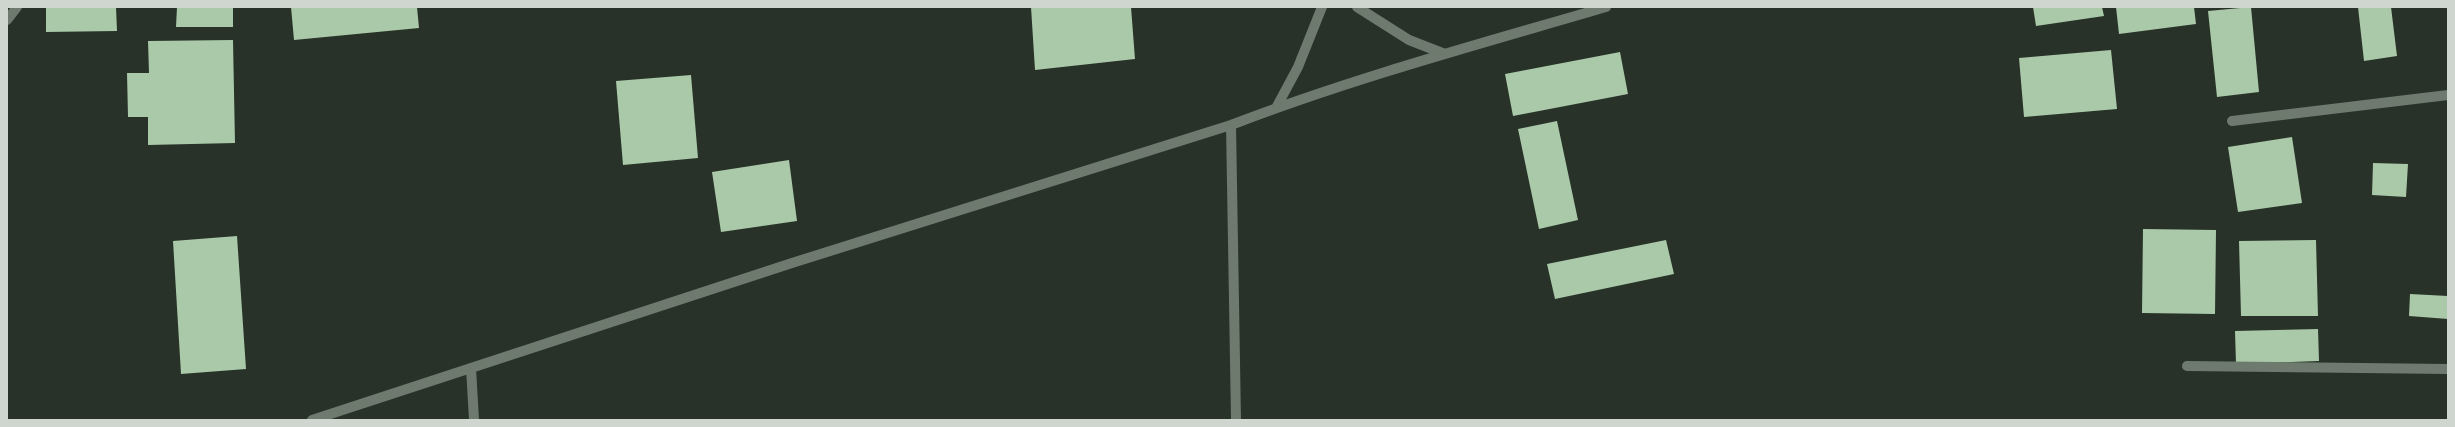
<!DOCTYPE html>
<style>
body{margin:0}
#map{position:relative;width:2455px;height:427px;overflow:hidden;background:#283228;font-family:"Noto Sans",sans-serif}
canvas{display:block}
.frame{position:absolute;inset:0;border:8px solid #cfd6cf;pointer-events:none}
</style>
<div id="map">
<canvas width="2455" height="427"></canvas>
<div class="frame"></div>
</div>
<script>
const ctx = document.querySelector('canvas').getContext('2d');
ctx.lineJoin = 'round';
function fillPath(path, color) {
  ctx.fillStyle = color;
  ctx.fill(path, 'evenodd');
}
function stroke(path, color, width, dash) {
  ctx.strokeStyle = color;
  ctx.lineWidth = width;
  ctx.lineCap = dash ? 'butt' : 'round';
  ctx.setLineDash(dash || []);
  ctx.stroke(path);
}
fillPath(new Path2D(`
 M46 7H116L117 31 46 32Z
 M177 7H233V27H176Z
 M291 7H417L419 28 294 40Z
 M1031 7H1131L1135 59 1035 70Z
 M2033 7H2102L2104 16 2036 26Z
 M2116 7H2194L2196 24 2119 34Z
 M2251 7 2259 92 2217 97 2208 11Z
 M2358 7H2391L2397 56 2364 61Z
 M233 40 235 143 148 145V117H128L127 73H149L148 41Z
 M2111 50 2117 109 2024 117 2019 58Z
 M1620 52 1628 94 1513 116 1505 74Z
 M691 75 698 158 623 165 616 81Z
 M1557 121 1578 220 1539 229 1518 129Z
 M2292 137 2302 203 2238 212 2228 147Z
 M789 160 797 221 721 232 712 172Z
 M2373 163 2408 164 2406 197 2372 195Z
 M2143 229 2216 230 2215 314 2142 313Z
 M237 236 246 369 181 374 173 241Z
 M1666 240 1674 274 1555 299 1547 264Z
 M2316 240 2318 316H2241L2239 241Z
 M2410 294 2448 296V319L2409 316Z
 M2318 329 2319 361 2236 364 2235 331Z`), '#a9c9a9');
stroke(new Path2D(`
 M1357 7 1409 40 1445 54
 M7 20 17 7
 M1276 108 1298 67 1322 7
 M2232 121 2448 95
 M1231 125 1236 420
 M2187 366 2448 369
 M471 368 474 420
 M312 420 792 263 1231 125C1353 78 1480 44 1606 7`), '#6e7a6e', 10);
</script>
